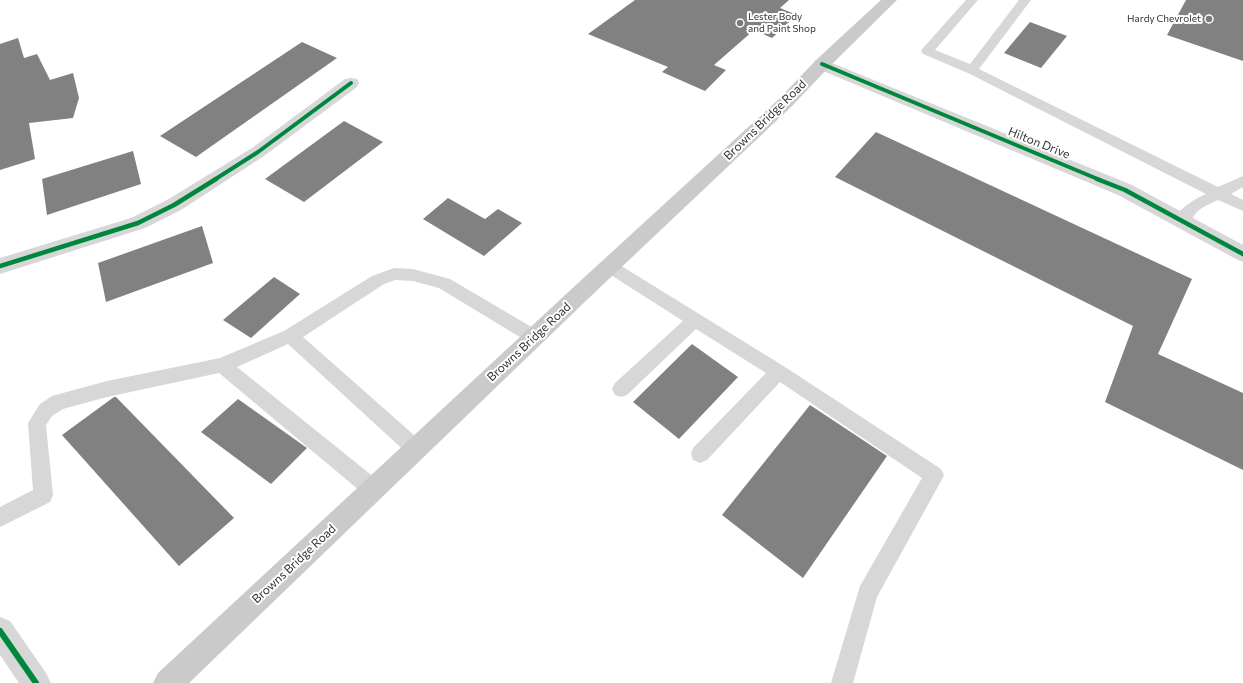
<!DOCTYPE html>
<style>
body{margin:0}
canvas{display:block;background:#fff}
</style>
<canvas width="1243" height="683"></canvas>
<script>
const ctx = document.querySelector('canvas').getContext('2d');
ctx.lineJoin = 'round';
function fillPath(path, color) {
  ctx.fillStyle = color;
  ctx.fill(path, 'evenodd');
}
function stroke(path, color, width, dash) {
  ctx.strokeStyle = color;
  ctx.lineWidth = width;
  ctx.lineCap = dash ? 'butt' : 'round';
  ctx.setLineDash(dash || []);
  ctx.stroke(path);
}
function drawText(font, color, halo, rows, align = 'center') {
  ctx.font = font + ' Commissioner,sans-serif';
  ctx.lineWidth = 4;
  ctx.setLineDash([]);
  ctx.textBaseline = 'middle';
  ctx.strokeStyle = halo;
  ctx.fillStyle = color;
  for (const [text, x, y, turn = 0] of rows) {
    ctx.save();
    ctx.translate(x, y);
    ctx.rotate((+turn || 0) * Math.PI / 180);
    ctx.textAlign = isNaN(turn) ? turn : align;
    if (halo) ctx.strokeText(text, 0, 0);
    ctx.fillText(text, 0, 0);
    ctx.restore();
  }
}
fillPath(new Path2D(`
 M635 0H789L780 8 797 15 772 38 754 30 714 65 726 70 705 91 662 72 668 67 588 34Z
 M1186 0H1243V61L1167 35Z
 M1030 22 1067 36 1041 68 1004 53Z
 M18 38 24 58 37 54 50 80 73 73 79 98 73 118 29 123 35 159 0 170V44Z
 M302 42 337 58 196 157 160 136Z
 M344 121 383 142 304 202 265 179Z
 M876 132 1192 279 1158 354 1243 393V470L1105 402 1133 326 835 177Z
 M133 151 141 184 47 215 42 179Z
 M448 198 485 219 498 209 522 223 484 256 423 219Z
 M202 226 213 263 106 302 98 263Z
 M274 277 300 294 251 338 223 320Z
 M692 344 738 377 679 439 633 402Z
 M114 397H116L234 518 179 566 62 435Z
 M238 399 307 448 271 484 201 432Z
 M810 405 887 456 803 578 722 515Z`), '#818181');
fillPath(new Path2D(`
 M966 0H978L935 50 970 64 1019 0H1031L979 69 1218 187 1243 176V187L1231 194 1243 200V211L1218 200C1212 203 1204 206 1198 211 1191 218 1188 228 1176 224L1173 220C1181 207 1193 200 1206 194L968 73 923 54 921 51 923 48Z
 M609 260 615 262 785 367 941 469 944 475 941 481 877 597 853 683H831L860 586 922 478 780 382 707 460 700 463 693 460 691 454 693 448 766 373 696 329 627 395 621 397 615 395 612 389 615 383 683 321 603 270 601 266 603 262Z
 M394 268 413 269 450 279 540 332 542 337 540 342 534 344 528 342 439 288 413 281 395 280 384 284 303 337 423 443 425 449 423 455 416 458 409 455 288 344 237 367 380 482 383 489 380 496 373 498 366 496 219 373 107 397 63 409 52 416 46 425 53 495 50 502 0 527V507L33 490 28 423 40 404 52 396 107 381 220 358 284 331 372 276Z`), '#d7d7d7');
fillPath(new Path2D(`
 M822 59 1132 185 1243 245V262L1236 259 1118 195 816 68 814 64 816 60Z
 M351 78 357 79 359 83 357 87 264 156 181 210 145 228 0 274V258L131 218 167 200 252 148 345 79Z
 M0 617 10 621 46 673 51 683H19L0 655Z`), '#d7d7d7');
fillPath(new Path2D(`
 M881 0H897L828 68 792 106 591 296 189 683H153L158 673 577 284 780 98 816 60Z`), '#cacaca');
stroke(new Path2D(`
 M822 64 1100 180
 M214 180 258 152 351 83`), '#00873e', 4);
stroke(new Path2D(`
 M1097 179 1125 190 1243 254
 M0 266 138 223 174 205 216 179`), '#00873e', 4.5);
stroke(new Path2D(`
 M0 631 36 683`), '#00873e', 6);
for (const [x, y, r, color] of [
 [1209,19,4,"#7a7a7a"],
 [740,23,4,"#7a7a7a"]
]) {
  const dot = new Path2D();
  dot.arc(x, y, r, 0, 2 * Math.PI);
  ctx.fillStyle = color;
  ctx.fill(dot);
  stroke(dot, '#fff', 1.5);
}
drawText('10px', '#333', '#fff', [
 ["Lester Body",748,17],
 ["and Paint Shop",748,29],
 ["Hardy Chevrolet",1201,19,"right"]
], 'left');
drawText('12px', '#333', '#fff', [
 ["Browns Bridge Road",765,120,-44],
 ["Hilton Drive",1039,143,22],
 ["Browns Bridge Road",529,342,-43],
 ["Browns Bridge Road",294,564,-43]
]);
</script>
